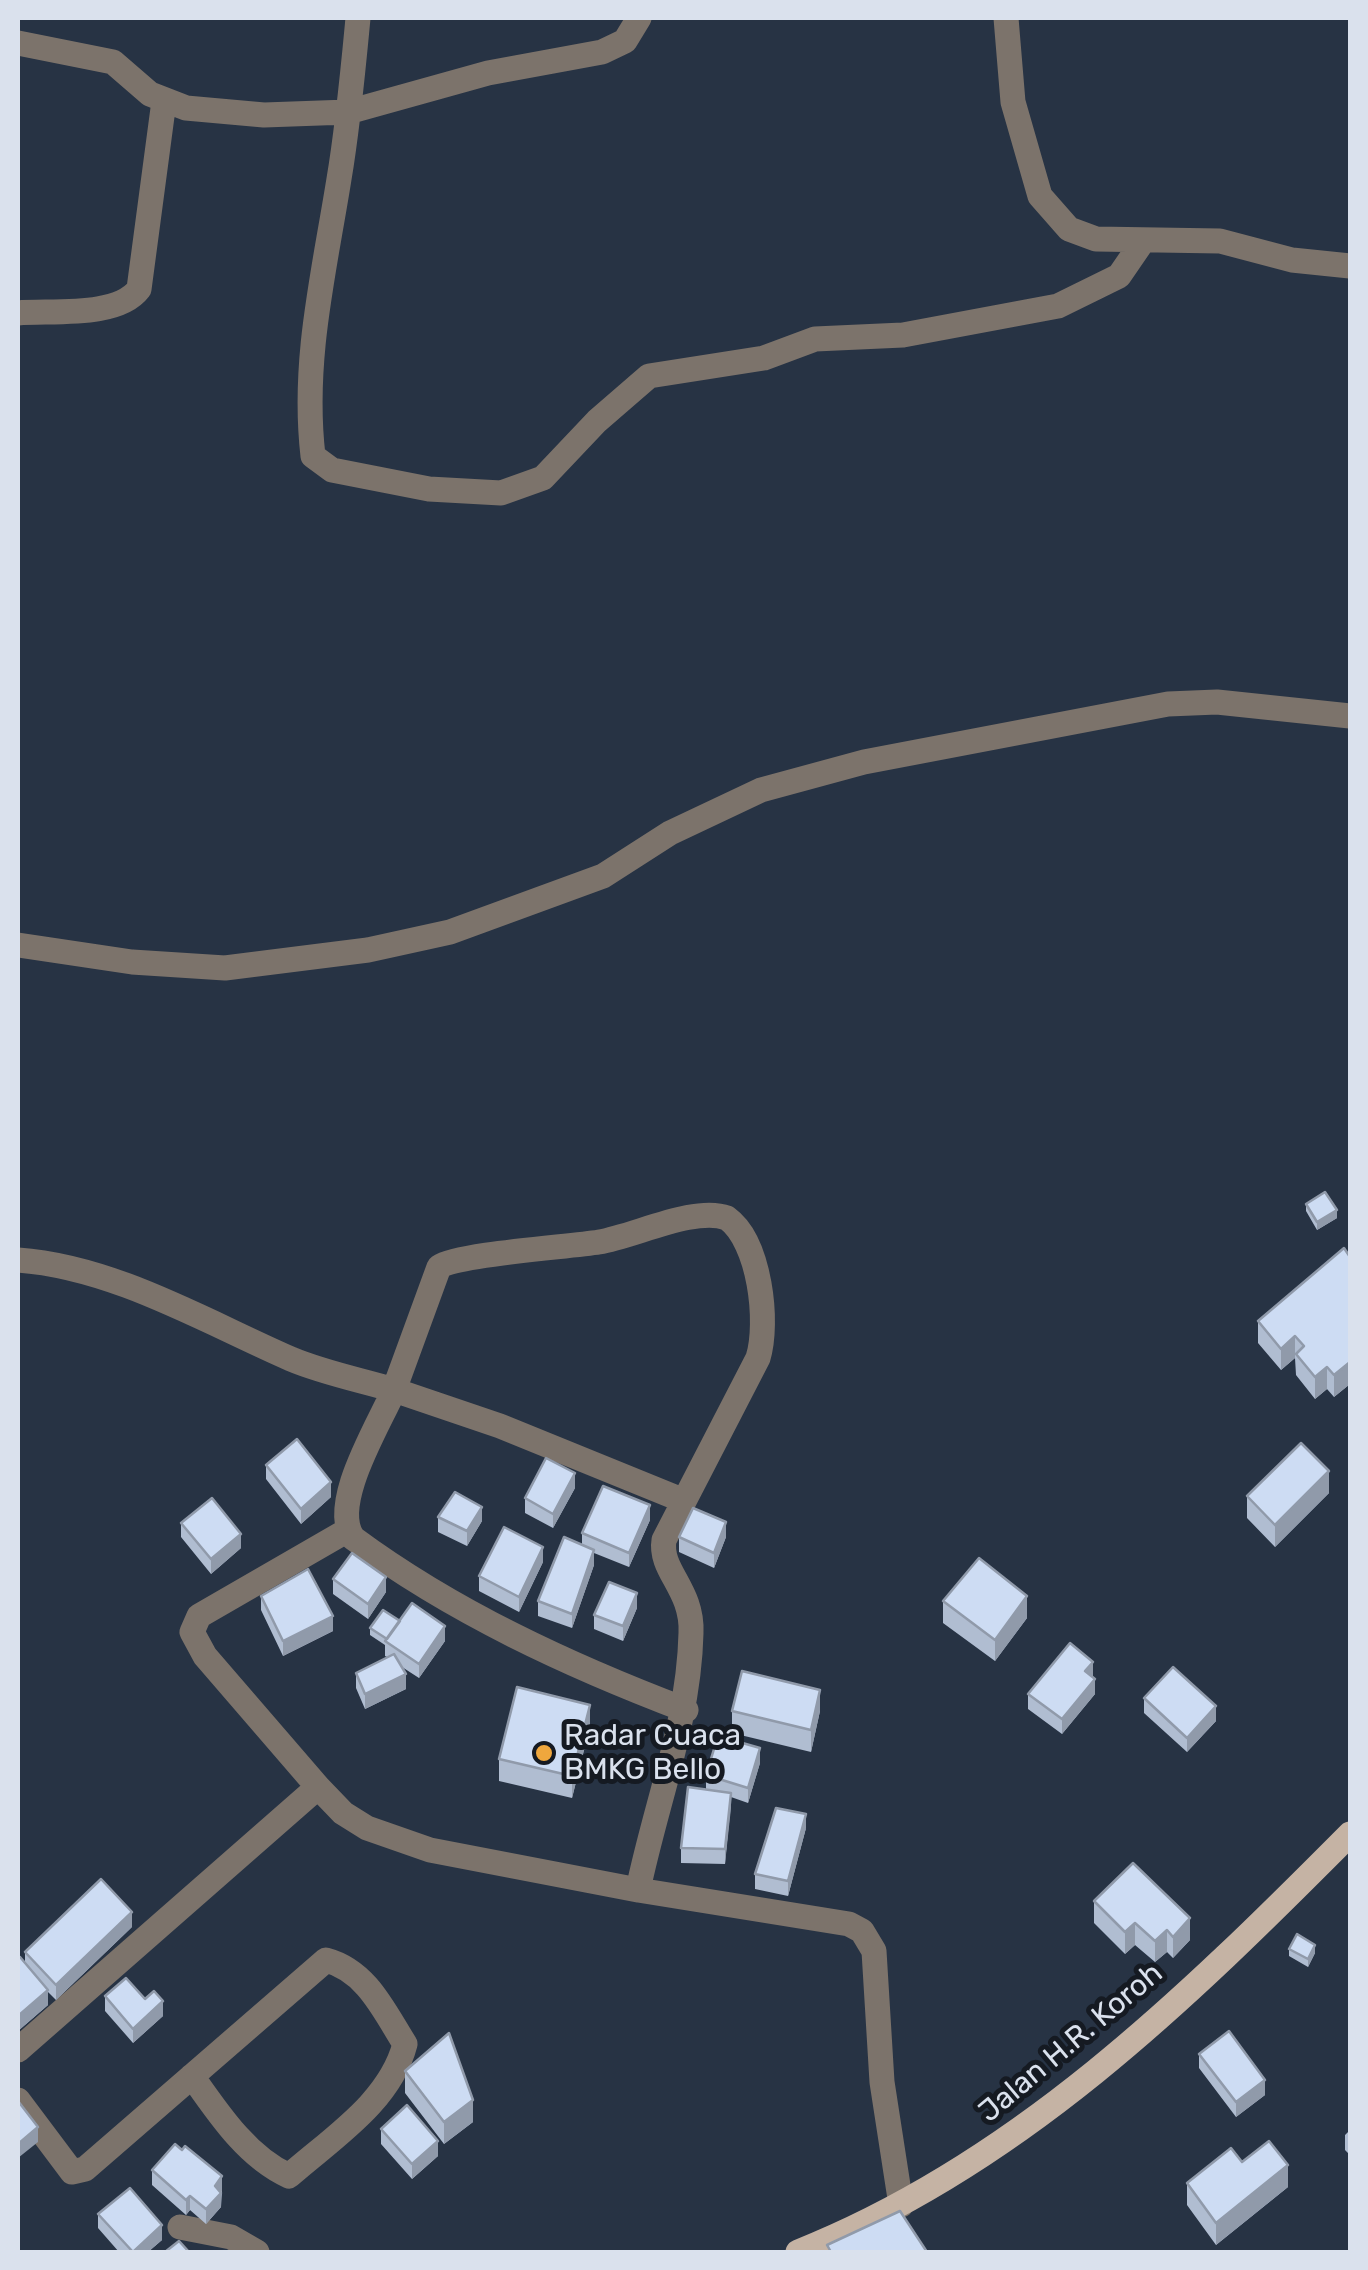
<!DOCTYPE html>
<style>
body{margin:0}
#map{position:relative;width:1368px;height:2270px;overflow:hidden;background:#273344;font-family:Rubik,sans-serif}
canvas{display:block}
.frame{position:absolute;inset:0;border:20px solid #dae1ed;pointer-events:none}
</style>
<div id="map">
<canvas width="1368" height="2270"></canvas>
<div class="frame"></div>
</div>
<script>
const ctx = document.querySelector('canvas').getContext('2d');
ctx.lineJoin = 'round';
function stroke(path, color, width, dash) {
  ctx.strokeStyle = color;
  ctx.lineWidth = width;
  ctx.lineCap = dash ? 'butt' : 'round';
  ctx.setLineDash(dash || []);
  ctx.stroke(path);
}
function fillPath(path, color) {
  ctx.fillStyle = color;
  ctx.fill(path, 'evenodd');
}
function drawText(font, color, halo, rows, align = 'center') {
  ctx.font = font + ' Rubik,sans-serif';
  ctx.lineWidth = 10;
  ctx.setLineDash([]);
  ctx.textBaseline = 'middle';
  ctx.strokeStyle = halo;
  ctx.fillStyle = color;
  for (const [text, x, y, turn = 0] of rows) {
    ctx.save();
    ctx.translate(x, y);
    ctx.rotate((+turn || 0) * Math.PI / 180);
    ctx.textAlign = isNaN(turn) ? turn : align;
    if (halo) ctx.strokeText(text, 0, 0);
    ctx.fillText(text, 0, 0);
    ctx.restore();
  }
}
stroke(new Path2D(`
 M358 18C353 71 348 126 339 179 324 273 302 361 313 456L332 470 429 489 501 493 543 478 597 421 649 376 764 358 815 339 903 335 1058 306 1119 276 1143 241
 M1006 18 1013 102 1040 196 1069 229 1096 239 1220 241 1292 260 1350 266
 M18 43 113 62 150 94 186 108 264 115 348 112 488 73 602 52 625 41 639 18
 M18 313C51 310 117 318 139 289L164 101
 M18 945 132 962 225 968 368 950 450 932 603 876 670 833 761 790 864 762 1168 704 1217 702 1350 716
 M18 1260C114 1267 204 1321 291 1359 324 1373 361 1380 394 1390 379 1425 329 1504 353 1538 453 1612 570 1666 686 1710
 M682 1500 500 1426 394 1390 439 1267C458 1254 568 1247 599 1242 635 1236 695 1206 727 1218 760 1242 769 1322 758 1358L664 1540C659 1571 693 1589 691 1633 689 1722 656 1803 638 1890L849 1924 862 1931 874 1951 882 2082 901 2205
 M348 1530 199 1616 192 1632 205 1656 318 1787 343 1813 367 1828 430 1850 638 1890
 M18 2050 318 1787
 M18 2100 72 2172 85 2169 326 1960C367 1971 384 2011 405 2044 390 2102 332 2138 289 2176 247 2157 218 2113 192 2076
 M180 2227 231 2237 257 2252`), '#7c736b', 25);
stroke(new Path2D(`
 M798 2252C1017 2165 1186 1999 1350 1834`), '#c5b3a4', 25);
fillPath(new Path2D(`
 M1306 1204 1337 1218 1317 1230 1306 1211Z
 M1350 1257V1384L1334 1397 1327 1389 1315 1399 1296 1375 1295 1358 1281 1370 1258 1343V1321Z
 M266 1465 331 1497 301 1524 266 1479Z
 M575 1488 553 1528 525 1513V1498Z
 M1329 1493 1275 1547 1247 1518V1496Z
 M438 1517 482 1521 467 1546 438 1532Z
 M650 1520 629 1567 594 1553V1565L572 1628 538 1616V1601L582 1545V1533Z
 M181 1523 241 1548 211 1574 181 1537Z
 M679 1537H726L714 1568 679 1552Z
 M543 1562 519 1612 479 1591V1576Z
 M333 1579 386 1592 368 1619 333 1594Z
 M261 1596 333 1631 283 1656 261 1610Z
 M943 1601 1027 1618 995 1661 943 1623Z
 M637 1608 623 1641 594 1629V1615Z
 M400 1621 445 1641 419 1678 402 1667 406 1689 365 1709 356 1688V1673L387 1657 385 1656V1645L370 1635V1628Z
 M1093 1677 1095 1694 1062 1734 1028 1709V1694Z
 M1144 1698 1216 1721 1187 1752 1144 1713Z
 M732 1711H820L811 1752 732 1733Z
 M590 1726 572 1798 499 1781V1759Z
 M760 1763 748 1803 731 1797 725 1864 681 1863V1848L706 1790V1775Z
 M806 1828 788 1896 755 1889V1874Z
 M1094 1901 1190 1940 1173 1958 1167 1952 1155 1962 1135 1945 1125 1954 1094 1923Z
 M132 1927 56 2000 48 1992V2005L18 2031V1959L25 1962V1952Z
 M1289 1949 1315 1953 1308 1967 1289 1956Z
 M105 1996 145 1999 163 2016 133 2043 105 2011Z
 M1199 2054 1265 2095 1236 2117 1199 2068Z
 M405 2071 473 2122 444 2144 405 2093Z
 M381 2129 438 2156 412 2179 381 2144Z
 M1350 2130V2155L1345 2150V2135Z
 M1242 2162 1288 2187 1216 2245 1187 2205V2183Z
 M152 2170 222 2191 221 2207 206 2224 190 2210 186 2215 152 2185Z
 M98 2214 162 2240 148 2252H119L98 2228Z`), '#b0bdd1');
fillPath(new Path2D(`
 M1337 1210V1218L1317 1230V1222Z
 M1295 1336V1358L1281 1370V1349Z
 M1350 1362V1384L1334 1397V1375Z
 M1327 1367V1389L1315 1399V1377Z
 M1329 1471V1493L1275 1547V1525Z
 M575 1473V1488L553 1528V1514Z
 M331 1482V1497L301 1524V1509Z
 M650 1505V1520L629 1567V1553Z
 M482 1507V1521L467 1546V1531Z
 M726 1522V1537L714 1568V1553Z
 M241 1534V1548L211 1574V1559Z
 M543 1547V1562L519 1612V1597Z
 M594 1550V1565L572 1628V1614Z
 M386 1577V1592L368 1619V1604Z
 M637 1593V1608L623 1641V1626Z
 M1027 1596V1618L995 1661V1640Z
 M333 1616V1631L283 1656V1641Z
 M445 1626V1641L419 1678V1664Z
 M1093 1662V1677L1085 1686V1671Z
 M406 1674V1689L365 1709V1694Z
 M1095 1679V1694L1062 1734V1719Z
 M820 1690V1711L811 1752V1730Z
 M590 1705V1726L572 1798V1776Z
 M1216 1706V1721L1187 1752V1738Z
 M760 1748V1763L748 1803V1788Z
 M731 1793V1808L725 1864V1849Z
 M806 1814V1828L788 1896V1881Z
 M132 1912V1927L56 2000V1985Z
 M1190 1918V1940L1173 1958V1937Z
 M1135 1923V1945L1125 1954V1932Z
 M1167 1930V1952L1155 1962V1941Z
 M1315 1945V1953L1308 1967V1959Z
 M48 1990V2005L18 2031V2016Z
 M163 2001V2016L133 2043V2029Z
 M1265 2080V2095L1236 2117V2102Z
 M473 2100V2122L444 2144V2122Z
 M38 2127V2142L18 2158V2144Z
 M438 2141V2156L412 2179V2164Z
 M1288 2165V2187L1216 2245V2223Z
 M222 2176V2191L219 2195 221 2193V2207L206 2224V2209L215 2186Z
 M190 2196V2210L186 2215V2200Z
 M162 2225V2240L148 2252H133Z`), '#909aaa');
const building = new Path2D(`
 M1325 1192 1337 1210 1317 1222 1306 1204Z
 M1344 1248 1350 1257V1362L1334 1375 1327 1367 1315 1377 1296 1354 1304 1346 1295 1336 1281 1349 1258 1321Z
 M297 1439 331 1482 301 1509 266 1465Z
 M1301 1443 1329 1471 1275 1525 1247 1496Z
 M546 1458 575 1473 553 1514 525 1498Z
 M603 1486 650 1505 629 1553 582 1533Z
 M455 1492 482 1507 467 1531 438 1517Z
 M212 1498 241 1534 211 1559 181 1523Z
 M693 1508 726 1522 714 1553 679 1537Z
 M504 1527 543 1547 519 1597 479 1576Z
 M564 1537 594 1550 572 1614 538 1601Z
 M352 1553 386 1577 368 1604 333 1579Z
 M979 1558 1027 1596 995 1640 943 1601Z
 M308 1569 333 1616 283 1641 261 1596Z
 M609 1582 637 1593 623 1626 594 1615Z
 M412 1603 445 1626 419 1664 385 1641Z
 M383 1610 400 1621 387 1639 370 1628Z
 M1070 1643 1093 1662 1085 1671 1095 1679 1062 1719 1028 1694Z
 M394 1654 406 1674 365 1694 356 1673Z
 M1173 1667 1216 1706 1187 1738 1144 1698Z
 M742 1671 820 1690 811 1730 732 1711Z
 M517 1687 590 1705 572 1776 499 1759Z
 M718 1736 760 1748 748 1788 706 1775Z
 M688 1787 731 1793 725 1849 681 1848Z
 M776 1808 806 1814 788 1881 755 1874Z
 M1133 1863 1190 1918 1173 1937 1167 1930 1155 1941 1135 1923 1125 1932 1094 1901Z
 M101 1879 132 1912 56 1985 25 1952Z
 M1297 1934 1315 1945 1308 1959 1289 1949Z
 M20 1957 48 1990 18 2016V1959Z
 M126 1978 145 1999 154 1991 163 2001 133 2029 105 1996Z
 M1229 2031 1265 2080 1236 2102 1199 2054Z
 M449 2033 473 2100 444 2122 405 2071Z
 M18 2101 38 2127 18 2144Z
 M407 2105 438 2141 412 2164 381 2129Z
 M1269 2141 1288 2165 1216 2223 1187 2183 1231 2148 1242 2162Z
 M175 2144 182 2150 185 2146 222 2176 215 2186 221 2193 206 2209 190 2196 186 2200 152 2170Z
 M130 2188 162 2225 133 2252 98 2214Z
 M900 2211 927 2252H831L827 2245Z
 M179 2241 189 2252H165Z`);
fillPath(building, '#cddcf3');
stroke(building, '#909aaa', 2.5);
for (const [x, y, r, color] of [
 [544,1753,10,"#efa73d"]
]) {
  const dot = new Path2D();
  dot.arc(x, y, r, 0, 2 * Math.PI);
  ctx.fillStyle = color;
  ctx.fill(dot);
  stroke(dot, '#151a22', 4);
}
drawText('30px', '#dae1ed', '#151a22', [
 ["Radar Cuaca",564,1736],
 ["BMKG Bello",564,1770]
], 'left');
drawText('30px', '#dae1ed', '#151a22', [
 ["Jalan H.R. Koroh",1071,2043,-40]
]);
</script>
